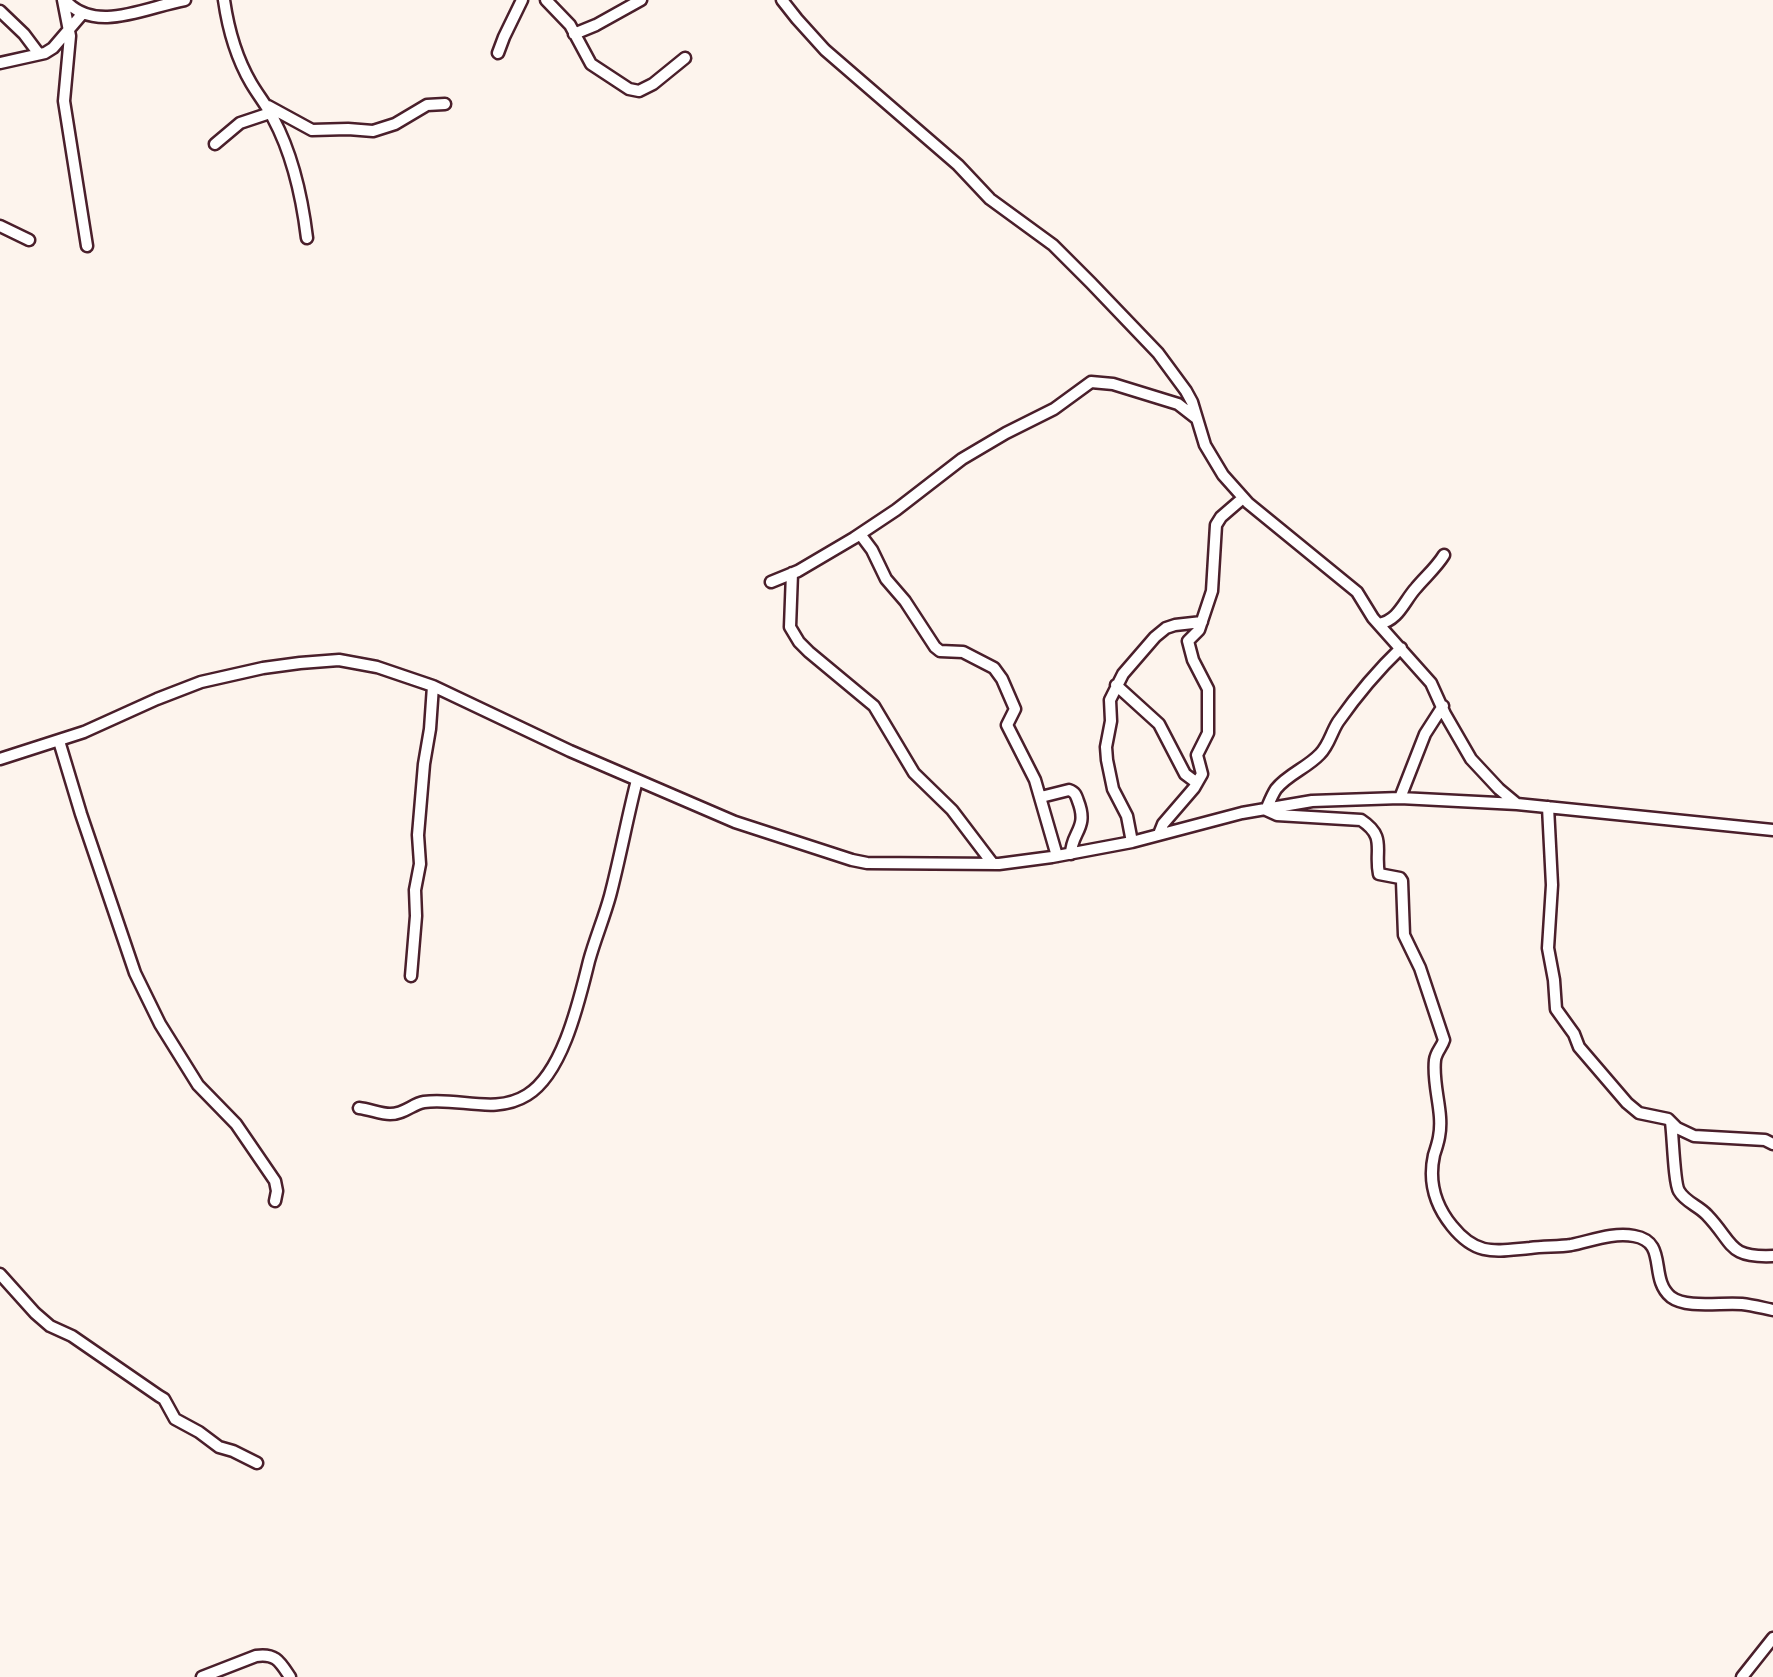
<!DOCTYPE html>
<style>
body{margin:0}
canvas{display:block;background:#fdf4ed}
</style>
<canvas width="1773" height="1677"></canvas>
<script>
const ctx = document.querySelector('canvas').getContext('2d');
ctx.lineJoin = 'round';
function stroke(path, color, width, dash) {
  ctx.strokeStyle = color;
  ctx.lineWidth = width;
  ctx.lineCap = dash ? 'butt' : 'round';
  ctx.setLineDash(dash || []);
  ctx.stroke(path);
}
const minor = new Path2D(`
 M63 0 70 36 64 101 87 246
 M65 0C95 35 149 6 185 0
 M224 0C228 28 237 59 251 83 258 95 267 106 273 118 293 155 302 197 307 238
 M546 0 570 25 591 64 629 89 639 91 653 84 685 58
 M782 0 797 19 825 50 958 165 990 199 1053 245 1091 283 1158 353 1186 391 1192 402 1205 445 1223 475 1248 503 1357 592 1373 618 1431 683 1445 714 1471 759 1499 789 1517 804
 M0 11 24 34 39 54
 M574 34 596 25 641 0
 M498 53 504 37 522 0
 M0 63 45 53 53 48 83 13
 M268 106 312 130 348 129 373 131 395 124 427 105 445 104
 M215 144 240 123 270 113
 M0 226 29 240
 M860 534 872 550 886 579 905 601 935 647 940 651 963 652 994 668 1002 679 1015 709 1007 725 1035 780 1057 856
 M792 573 790 627 799 642 809 652 874 706 914 773 952 810 993 864
 M771 582 798 571 854 538 896 510 962 459 1006 433 1054 409 1091 382 1113 384 1178 404 1196 418
 M1379 624C1399 620 1404 601 1416 588 1425 577 1436 568 1444 555
 M1401 648C1377 671 1357 695 1338 722 1331 733 1329 745 1320 754 1307 768 1288 774 1276 789 1272 795 1269 803 1266 810L1277 815 1361 820C1387 837 1374 850 1379 874L1400 878 1402 881 1404 935 1420 968 1444 1040C1442 1047 1436 1052 1435 1060 1432 1086 1444 1112 1439 1137 1438 1143 1436 1149 1434 1155 1428 1182 1435 1205 1452 1226 1477 1257 1496 1251 1530 1248 1544 1246 1558 1247 1571 1245 1591 1241 1613 1232 1634 1236 1669 1242 1648 1278 1671 1297 1687 1309 1722 1302 1742 1304 1752 1305 1763 1308 1773 1310
 M1116 685 1159 724 1185 774 1197 783
 M59 741 81 814 135 973 160 1024 198 1085 236 1124 275 1181 277 1191 275 1201
 M0 759 84 732 157 699 201 682 263 668 300 663 339 660 377 667 433 686 570 751 735 822 852 860 867 863 999 864 1052 857 1132 842 1242 813 1312 801 1400 798 1517 804 1773 830
 M1041 797 1069 790C1075 792 1076 795 1078 801 1089 829 1071 832 1071 854
 M1400 798 1425 734 1443 706
 M1548 807 1552 885 1548 948 1554 980 1556 1009 1574 1034 1579 1047 1627 1103 1639 1113 1668 1119 1677 1128 1694 1136 1765 1140 1773 1144
 M1159 834 1163 824 1194 788 1202 774 1197 755 1208 733V689L1193 660 1188 641 1199 630 1212 591 1216 525 1221 517 1243 498
 M1132 842 1127 816 1113 789 1107 760 1106 747 1111 721 1110 700 1123 674 1155 637 1166 628 1175 625 1202 622
 M411 976 416 916 415 890 420 864 418 835 424 764 430 729 433 686
 M359 1108C369 1109 381 1114 390 1114 405 1114 412 1104 424 1102 459 1097 495 1115 527 1095 563 1073 579 1001 589 961 595 939 604 918 610 896 620 858 627 819 637 780
 M1671 1122C1673 1135 1674 1183 1679 1191 1685 1202 1699 1206 1707 1215 1734 1243 1727 1258 1773 1256
 M0 1274 35 1313 50 1326 72 1336 159 1396 164 1399 175 1419 199 1432 219 1447 233 1451 257 1463
 M202 1677 256 1656C276 1653 280 1662 290 1677
 M1742 1677 1773 1638`);
stroke(minor, '#4a1f2b', 15);
stroke(minor, '#fff', 10);
</script>
